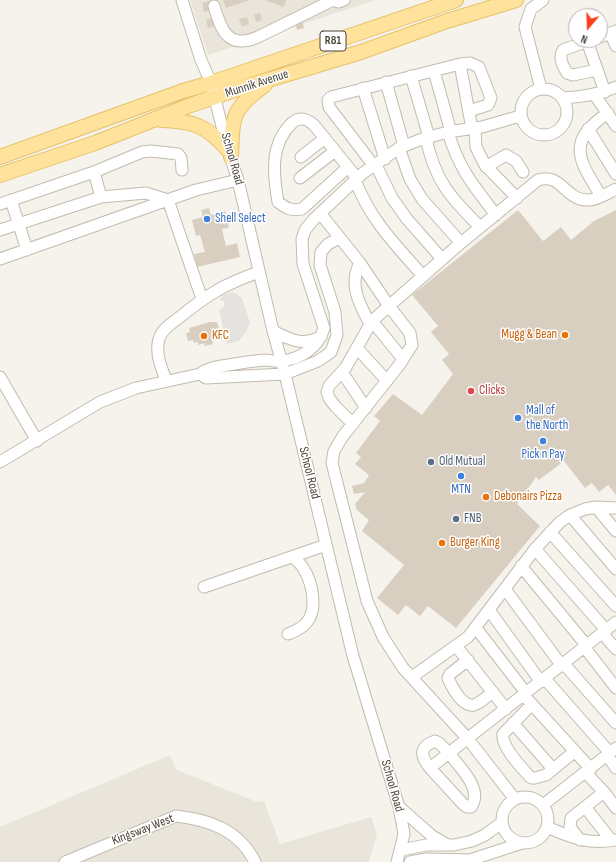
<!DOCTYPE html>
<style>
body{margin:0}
#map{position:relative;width:616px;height:862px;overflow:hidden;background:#f6f3ec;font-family:"Sofia Sans Condensed",sans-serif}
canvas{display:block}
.north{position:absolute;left:568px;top:8px;width:40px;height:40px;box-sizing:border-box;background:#fff;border:1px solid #b7b4b0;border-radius:50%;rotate:199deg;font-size:11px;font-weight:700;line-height:16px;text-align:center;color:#4b4439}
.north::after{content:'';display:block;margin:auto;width:14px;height:18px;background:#fc3f1d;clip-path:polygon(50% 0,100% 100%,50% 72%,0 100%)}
</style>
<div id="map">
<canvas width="616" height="862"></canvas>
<div class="north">N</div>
</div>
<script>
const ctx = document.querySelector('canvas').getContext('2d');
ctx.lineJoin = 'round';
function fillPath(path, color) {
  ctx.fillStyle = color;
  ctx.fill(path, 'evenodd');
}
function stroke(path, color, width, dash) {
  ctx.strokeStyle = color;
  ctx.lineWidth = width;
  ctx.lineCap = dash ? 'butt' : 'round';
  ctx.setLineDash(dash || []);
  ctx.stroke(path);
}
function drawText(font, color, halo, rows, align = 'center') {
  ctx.font = font + ' "Sofia Sans Condensed",sans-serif';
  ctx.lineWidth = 3;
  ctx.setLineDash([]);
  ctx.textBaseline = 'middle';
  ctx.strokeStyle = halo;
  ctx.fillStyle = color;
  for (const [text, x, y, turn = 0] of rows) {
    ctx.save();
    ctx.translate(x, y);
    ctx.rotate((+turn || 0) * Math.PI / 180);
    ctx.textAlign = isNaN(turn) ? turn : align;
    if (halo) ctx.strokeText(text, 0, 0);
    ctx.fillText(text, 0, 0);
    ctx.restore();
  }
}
fillPath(new Path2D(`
 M190 0H376L208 55Z
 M170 755 177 770 257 802 264 801 280 844 371 817 377 834 369 862H0V827Z`), '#eae5da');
fillPath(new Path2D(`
 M233 292 242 298 250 323 246 332 239 341 227 344 219 310 224 307V301L219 300 225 294Z`), '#e5e3e0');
fillPath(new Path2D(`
 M223 0H250L226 8Z
 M264 0H286L284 7Z
 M209 1 211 10 204 12 202 3Z
 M260 13 262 20 256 22 254 15Z
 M247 17 249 24 242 27 239 19Z
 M213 18 215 26 208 28 206 20Z
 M302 20 304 28 297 30 295 22Z
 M209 208 211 215 225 211 229 228 222 229 226 246 237 243 240 257 197 267 194 254 205 252 200 235 196 236 192 220 203 217 201 210Z
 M518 210 543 241 561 227 571 240 594 221 616 210V495L608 485 599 492 592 483 585 488 564 461 539 480 536 477 517 504 540 526 456 628 428 606 420 616 406 605 398 615 377 598 404 565 362 531 369 520 357 510 355 504 365 492 354 494 352 486 364 483 369 475 355 464 361 457 356 453 380 421 374 416 393 394 422 415 453 374 442 360 449 354 431 332 438 326 412 295Z
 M210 322H217L222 339 212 341 213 344 205 346 204 343 198 345V342L194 343 193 340 188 341 186 333 190 332 189 328Z`), '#d8cfc1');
const minor = new Path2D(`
 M182 0 201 60 211 83 228 150 238 180 273 331 285 374 353 656 399 807 404 834 397 862
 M333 0 339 2 344 0
 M214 6C221 30 228 50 258 37L333 0
 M610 33 616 46
 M600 37 616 31
 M591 40 563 50C558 58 563 66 567 73L573 75 597 70
 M587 41 605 92
 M460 64 472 129
 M434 71 451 132
 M411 76 429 137
 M386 82 404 146
 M363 88 385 159
 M521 112a23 23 0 1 1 46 0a23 23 0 1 1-46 0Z
 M541 89 525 27 531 9 543 0
 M594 94 616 126
 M562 98C581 97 598 95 616 87
 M475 129 476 147 485 165 517 198
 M588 129 616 174
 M448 132C459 169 473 185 496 215
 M426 138C435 181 450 197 480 227
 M399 148 410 179 422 199 461 243
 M301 157 325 138
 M376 165 392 198 407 219 442 259
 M374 166 329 107 328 100 331 97 460 64 470 63 479 67 491 98 488 105 469 111
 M348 167 302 209C292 211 287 209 278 202 273 174 270 144 292 123 300 116 307 119 314 125L357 178
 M486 167 506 155 516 161 523 172
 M94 172 101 197 146 193 168 200 202 299
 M300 178 335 151
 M355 180C371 221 395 244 423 276
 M601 196C579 160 565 142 608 113
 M11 200 27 250
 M0 204 94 172 142 152 151 151 178 154 181 158 182 170
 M320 213 360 263 389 306 410 333 412 345 400 364 343 436 334 451 332 463 367 601 383 637 403 668 468 739 514 798
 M0 230 101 197
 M0 259 196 190 238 180
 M360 263C348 285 360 305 370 324
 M372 321 403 359
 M273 331C292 340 300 346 321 337
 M357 348 387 381
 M342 372 366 408
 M200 374 206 378 285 374 318 361 331 352 337 335 335 312 320 265 321 252 328 244 339 238
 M0 377 37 441
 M166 380C161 367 155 353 159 339 162 329 172 323 180 317 208 294 225 284 259 272
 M353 424 335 406 329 398 327 392 329 386 346 367 372 321 456 247 538 180C562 172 565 202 590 200 599 199 608 193 616 189
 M0 462 100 402 136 388 200 374C207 368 218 366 228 365 240 363 253 361 265 360 270 360 275 362 280 361 300 360 319 347 324 328L303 264 302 239 305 230 314 219 363 173 399 148 422 139 448 132 482 127 520 116
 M596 507 616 531
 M570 515 616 569
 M550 532 616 606
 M535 549 606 630
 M521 566 587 646
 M204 587 326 545
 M505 589 562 666
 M489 610 541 682
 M476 628 526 693
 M602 633 616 649
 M288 634C295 631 303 628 307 622 318 609 312 581 303 568 301 564 296 560 293 557
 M456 646 506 709
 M585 648 616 688
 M468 660 450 674 448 678C452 687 462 707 474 705 481 703 487 696 493 692
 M564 664 616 723
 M412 677 468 637 535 549 560 522 570 515 585 509 596 507 616 508
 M545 679 610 753
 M528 700 591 769
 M532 704 503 734C501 747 522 768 531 778H535L546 775 575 751
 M513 723 553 769
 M449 753C459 767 484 789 471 807H467L463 804 430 768Z
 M607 755 616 768
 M430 768C420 756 419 747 435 741L439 743 449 753 616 622
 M586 773 604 792 616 808
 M502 820a23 23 0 1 1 46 0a23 23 0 1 1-46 0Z
 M543 805 616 748
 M399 807 432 836 446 844
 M585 807 611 840
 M547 827C572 838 589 845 616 840
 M580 840 570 827 571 818 604 792
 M401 850 426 845H454L472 841 485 835 501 823
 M65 862 176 816C210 820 239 830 255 862
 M410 862 426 859 470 860 522 843`);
const major = new Path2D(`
 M161 120C193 121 206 125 228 150
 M0 157 183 91 211 83 456 0
 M231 157C233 117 230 110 265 85
 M0 175 95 143 188 106 241 88 361 52 447 21 516 0`);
stroke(minor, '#c2bbae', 13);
stroke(major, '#e6c16a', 16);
stroke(minor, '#fff', 11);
stroke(major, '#ffe39c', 14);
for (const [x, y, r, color] of [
 [207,219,4,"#3f7fe0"],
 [565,335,4,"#e8710a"],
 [204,336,4,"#e8710a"],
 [471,391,4,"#e0444e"],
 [518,418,4,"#3f7fe0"],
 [543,441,4,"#3f7fe0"],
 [431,462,4,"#5c6f8a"],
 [461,476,4,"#3f7fe0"],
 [486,497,4,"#e8710a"],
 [456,519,4,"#5c6f8a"],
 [442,543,4,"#e8710a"]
]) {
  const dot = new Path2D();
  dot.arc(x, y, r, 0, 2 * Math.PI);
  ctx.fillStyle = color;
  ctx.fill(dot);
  stroke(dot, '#fff', 1.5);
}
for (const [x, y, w] of [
 [333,41,26]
]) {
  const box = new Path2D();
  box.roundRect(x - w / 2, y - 10, w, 20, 3);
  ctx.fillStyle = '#fff';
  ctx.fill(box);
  stroke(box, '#4b4439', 1);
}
drawText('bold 12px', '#4b4439', null, [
 ["R81",333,41]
]);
drawText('13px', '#4b4439', '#fff', [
 ["Munnik Avenue",257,84,-18],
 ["School Road",232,159,74],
 ["School Road",309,473,76],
 ["School Road",392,786,74],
 ["Kingsway West",143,830,-21]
]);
drawText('13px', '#366cbe', '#fff', [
 ["Shell Select",215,219],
 ["Mall of",526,411],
 ["the North",526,426],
 ["Pick n Pay",543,455,"center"],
 ["MTN",461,490,"center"]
], 'left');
drawText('13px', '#c56008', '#fff', [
 ["Mugg & Bean",557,335,"right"],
 ["KFC",212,336],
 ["Debonairs Pizza",494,497],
 ["Burger King",450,543]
], 'left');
drawText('13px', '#be3a42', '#fff', [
 ["Clicks",479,391]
], 'left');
drawText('13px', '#4e5e75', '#fff', [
 ["Old Mutual",439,462],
 ["FNB",464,519]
], 'left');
</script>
